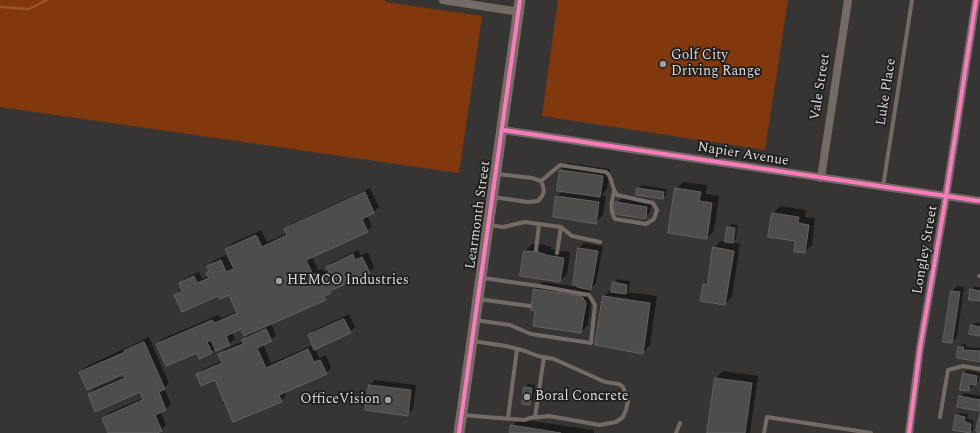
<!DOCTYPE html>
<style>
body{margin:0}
canvas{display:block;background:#373534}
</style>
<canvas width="980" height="433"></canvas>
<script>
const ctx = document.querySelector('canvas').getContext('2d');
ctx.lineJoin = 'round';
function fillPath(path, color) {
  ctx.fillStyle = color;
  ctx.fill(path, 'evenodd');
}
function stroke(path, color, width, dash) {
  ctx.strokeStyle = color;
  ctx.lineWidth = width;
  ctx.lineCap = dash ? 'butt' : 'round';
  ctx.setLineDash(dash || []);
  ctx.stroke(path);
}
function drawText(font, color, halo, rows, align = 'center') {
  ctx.font = font + ' Spectral,serif';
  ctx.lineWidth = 3.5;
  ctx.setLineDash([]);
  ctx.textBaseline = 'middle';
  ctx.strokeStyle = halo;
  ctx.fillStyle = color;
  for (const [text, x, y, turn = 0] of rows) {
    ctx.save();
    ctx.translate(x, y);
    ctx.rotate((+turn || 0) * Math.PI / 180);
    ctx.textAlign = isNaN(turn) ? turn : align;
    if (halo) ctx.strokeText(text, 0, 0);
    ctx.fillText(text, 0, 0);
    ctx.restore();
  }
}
fillPath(new Path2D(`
 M0 0H385V2L482 16 459 173 0 107Z
 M558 0H788L765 150 542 116Z`), '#81380d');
fillPath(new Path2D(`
 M568 163 610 169 607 189 601 195 606 196 603 215 595 223 557 196 563 191 558 190 561 170Z
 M683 182 707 185 706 194 719 196 714 231 707 238 676 189Z
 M642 185 667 189 666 195 662 198 638 188Z
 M370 188 379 207 373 212 367 215 372 226 367 231 312 256 318 270 322 269 325 272 329 270 327 267 332 262 358 250 361 255 368 252 374 267 369 272 336 287 325 299 271 323 276 335 271 340 263 344 271 363 313 345 309 335 314 330 349 314 355 327 350 332 315 348 319 358 326 355 331 368 326 374 285 392 286 395 281 401 215 378 197 375 203 369 222 361 220 355 225 349 243 341V340L250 332 241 328 232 332 235 339 229 344 216 348 211 352 197 351 157 345 162 339 218 315 221 318 237 311 229 294 175 295 182 288 180 283 185 278 199 272 202 279 209 276 210 270 208 266 213 261 226 255 232 267 234 266 226 249 231 244 261 230 267 242 287 233 285 229 291 224Z
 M622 198 652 202 650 212 645 218 617 203Z
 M780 206 806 210 805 217 815 218 812 245 804 252 797 240 773 213Z
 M732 224 738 225 736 239 732 243 740 244 732 297 725 304 704 284 709 279 714 248 721 241 726 242 728 228Z
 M584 243 603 246 596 283 591 288H588L592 296 588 325 581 332 536 310 532 309 535 289 542 282 578 287 579 248Z
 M532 244 545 245V246L552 247 551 249 570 252 567 274 560 281 525 251Z
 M617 279 630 281 629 290 627 292 657 296 650 345 643 353 604 297 611 289 613 290 614 283Z
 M957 286 964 287 957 337 951 342 952 291Z
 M974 287H980V300L971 290Z
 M975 323H980V335L971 326Z
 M149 337 169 383 164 388 171 404 166 409 160 411 166 425 161 430 154 433H109L103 418 108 413 143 398 140 391 89 394 94 389 125 376 124 372H80L85 367Z
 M963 344H966V347L980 348V360L958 357 959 347Z
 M967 370 980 373 979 380 976 384 973 383 972 387 969 390 964 374Z
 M723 371 758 376 750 433H708L716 378Z
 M375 380 416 385 413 409 407 415 369 386Z
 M528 384 535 385 533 400 530 404 525 388Z
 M964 393 980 396V408L979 409 960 397Z
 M960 413 968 414 967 418 974 421 973 429 970 432 957 416Z
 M519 419 594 430V433H511L512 426Z`), '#0007');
stroke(new Path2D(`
 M0 7 29 9 47 0`), '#a1512b', 2.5);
const building = new Path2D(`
 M560 170 603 176 600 197 557 191Z
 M637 188 664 192 663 199 636 195Z
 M675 188 701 192 699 201 712 203 707 239 668 233Z
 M365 192 374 213 362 219 368 232 306 260 313 275 316 273 319 277 329 272 326 267 353 254 355 260 362 257 370 273 330 291 331 293 324 297 326 300 244 336 241 329 226 336 230 345 216 351 211 340 207 342 212 353 199 359 197 353 166 366 156 344 212 320 215 323 237 313 229 295 220 299 218 296 182 312 174 295 182 291 179 283 194 276 197 283 209 278 206 273 209 271 207 266 221 260 226 272 234 269 225 249 256 235 262 247 287 235 284 229Z
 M556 196 599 202 596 224 553 217Z
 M616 202 647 207 646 219 614 214Z
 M772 213 799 217 798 223 809 225 805 253 794 252 795 241 768 237Z
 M727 227 735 228 733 243 725 242Z
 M713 247 734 251 725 305 700 301 703 284H707Z
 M578 248 598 251 591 290 577 287V285H573Z
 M524 251 539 252V253L545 254V255L564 258 560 282 520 276Z
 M613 282 627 285 626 294 611 292Z
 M534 289 582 296 586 303 581 333 533 326 535 311 531 310Z
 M970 289 980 291V301L969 300Z
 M951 291 960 292 952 343 943 342Z
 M603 296 650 303 643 354 595 345Z
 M344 319 351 333 314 350 308 335Z
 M971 325 980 327V336L969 334Z
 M266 329 272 341 257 348 266 368 308 349 314 362 320 360 327 374 279 395 282 402 233 422 215 380 201 386 196 374 222 363 218 354 243 344 242 340Z
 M144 342 165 389 159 392 166 410 155 415 162 431 157 433H108L102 418 143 400 140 392 95 412 88 394 125 378 123 374 87 390 79 372 125 352 124 351Z
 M958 347H964L963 350 980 351V362L957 358Z
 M963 373 977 376 976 385 970 384 969 391 960 390Z
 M715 378 752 383 745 433H707Z
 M369 385 411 390 408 416 365 410Z
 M524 387 532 388 530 405 522 404Z
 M959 396 980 400 979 411 957 407Z
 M980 413V433H977V431H976Z
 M956 415 965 417 964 421 971 424 970 433 953 430Z
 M511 425 561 433H510Z`);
fillPath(building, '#4f4d4c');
stroke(building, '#646261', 1);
stroke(new Path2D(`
 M541 181 560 165 606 172C614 179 611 188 617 195L653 203 657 210 654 219 646 224 615 219C609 210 612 201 614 191
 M883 187 912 0
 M493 197 528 202 538 201C545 194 545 190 541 181L532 178 497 174
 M489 225 503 227 525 222 561 227 572 236 600 242
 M536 250 539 224
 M557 253 561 227
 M979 276H980
 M478 299 530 306
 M475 320 510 325 531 334 591 343 595 305 589 295 539 286 483 278
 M462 415 524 420 530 418 549 416 600 425 616 422 623 417 626 410 628 401 623 387 619 384 605 382 554 359 538 356 525 351 506 346 472 341
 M535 417 544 357
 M940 417 948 370 963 366 980 369
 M508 418 517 349
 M676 433 680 423
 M764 433 767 417 871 433`), '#756b66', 4);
stroke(new Path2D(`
 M443 0 520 12
 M503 130 980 201
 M821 178 848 0
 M909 433 920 348 946 196 976 0`), '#756b66', 8);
stroke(new Path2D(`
 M459 433 520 0`), '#786c67', 11);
stroke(new Path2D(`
 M503 130 980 201
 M459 433 520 0
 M909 433 920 348 946 196 976 0`), '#fd7abc', 4);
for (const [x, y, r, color] of [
 [663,64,4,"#a2a09f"],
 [279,281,4,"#a2a09f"],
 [527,397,4,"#a2a09f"],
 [388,400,4,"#a2a09f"]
]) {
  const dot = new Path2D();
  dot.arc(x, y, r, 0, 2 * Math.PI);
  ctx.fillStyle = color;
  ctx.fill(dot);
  stroke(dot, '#1e1d1c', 1.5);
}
drawText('14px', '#dcdad9', '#1e1d1c', [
 ["Golf City",671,56],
 ["Driving Range",671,72],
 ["HEMCO Industries",287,281],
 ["Boral Concrete",535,397],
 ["OfficeVision",380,400,"right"]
], 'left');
drawText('14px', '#dcdad9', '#1e1d1c', [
 ["Vale Street",821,87,-81],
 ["Luke Place",887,92,-81],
 ["Napier Avenue",743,155,9],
 ["Learmonth Street",479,215,-82],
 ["Longley Street",926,250,-80]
]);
</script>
